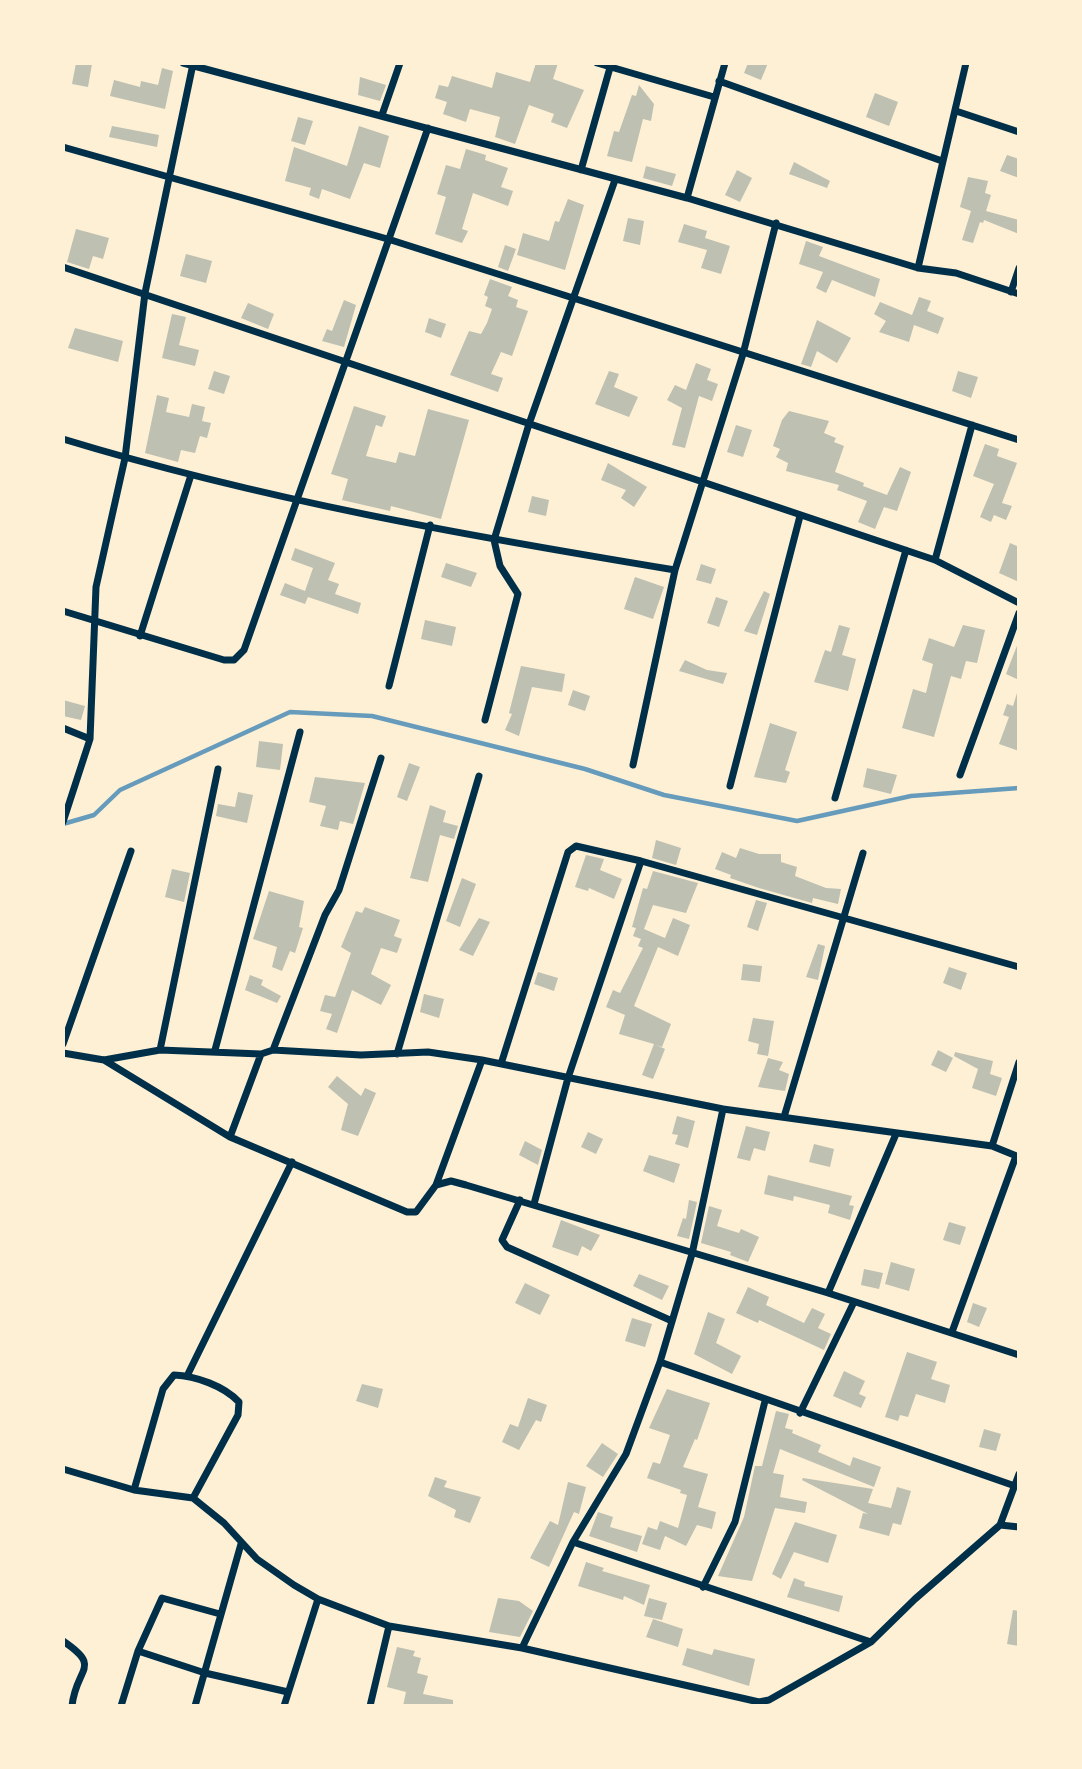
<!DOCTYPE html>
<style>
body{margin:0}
#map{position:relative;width:1082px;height:1769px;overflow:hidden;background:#fdf0d5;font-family:"Space Grotesk",sans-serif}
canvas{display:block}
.frame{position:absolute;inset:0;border:65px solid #fdf0d5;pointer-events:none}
</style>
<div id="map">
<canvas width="1082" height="1769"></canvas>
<div class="frame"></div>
</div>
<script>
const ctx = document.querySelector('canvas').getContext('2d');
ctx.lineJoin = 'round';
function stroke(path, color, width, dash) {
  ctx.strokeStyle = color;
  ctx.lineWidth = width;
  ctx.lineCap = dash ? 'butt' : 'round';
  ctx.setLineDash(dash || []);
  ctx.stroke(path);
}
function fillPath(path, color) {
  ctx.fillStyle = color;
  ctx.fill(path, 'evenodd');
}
stroke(new Path2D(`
 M63 824 94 815 120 790 290 712 372 716 585 769 664 795 797 821 911 796 1019 788`), '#669bbc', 4.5);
fillPath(new Path2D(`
 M76 63 92 64 88 87 72 84Z
 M536 63H558L553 79 584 90 567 128 551 122 554 114 529 105 515 144 495 137 500 117 470 109 466 122 443 114 447 102 435 98 439 85 448 87 452 76 492 88 496 72 530 82Z
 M748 63H768L761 80 744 73Z
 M162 68 173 71 165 109 110 96 114 80 140 87 141 81 158 85Z
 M360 77 386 85 380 101 358 95Z
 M639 85 654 104 651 121 643 119 632 162 607 156 614 131 619 132 632 95 636 96Z
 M875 93 898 102 889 126 866 117Z
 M298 117 313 121 305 145 291 141Z
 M112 126 159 135 157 147 109 137Z
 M359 126 389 136 380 168 364 163 350 199 322 189 319 199 309 195 311 188 285 181 294 147 347 166Z
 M466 149 486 155 485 160 508 168 501 187 513 191 508 206 473 193 462 229 468 231 462 243 435 234 446 197 437 194 446 165 460 169Z
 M1007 155 1019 159V178L1000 171Z
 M794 162 830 181 827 188 789 174Z
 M646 166 676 174 672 186 643 178Z
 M737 170 752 178 740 202 725 195Z
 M968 177 988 181 985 193 991 195 986 211 1019 220V234L984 220 983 223 980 222 973 243 962 240 971 211 960 207Z
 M568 199 584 205 565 270 517 255 523 233 549 241 555 221 559 222Z
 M628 218 644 221 640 245 623 241Z
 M684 224 707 231 705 238 730 246 721 274 701 268 707 250 678 242Z
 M76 229 109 238 103 259 93 256 89 269 67 262Z
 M806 241 823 247 819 256 880 279 875 297 832 280 826 293 816 288 823 272 799 264Z
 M505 245 516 249 508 271 498 267Z
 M186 254 212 261 206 283 180 276Z
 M490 279 512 287 508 296 518 300 516 307 528 311 512 356 501 352 491 374 503 378 498 392 450 375 469 331 481 334 487 323 492 309 485 306 488 297 484 295Z
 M919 297 931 301 927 311 944 318 938 334 914 325 909 342 879 332 886 321 874 314 880 302 912 315Z
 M344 300 356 305 344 347 322 341 327 329 332 331Z
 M248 303 274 314 268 329 241 318Z
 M172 314 186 317 179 345 199 350 195 366 162 358Z
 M429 318 446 324 441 338 425 332Z
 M817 320 851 338 837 363 817 351 811 367 801 364Z
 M75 328 123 341 118 362 68 348Z
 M696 363 711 369 707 380 718 384 712 401 699 396 685 448 672 445 682 408 667 400 675 385 686 390Z
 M214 371 230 376 224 394 208 389Z
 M609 371 619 374 614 387 638 397 629 417 595 404Z
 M958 371 978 377 971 398 952 391Z
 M157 395 169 398 166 412 189 417 192 404 205 407 202 421 211 423 207 438 200 436 195 453 181 450 178 462 145 453Z
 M354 406 386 416 382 427 376 425 366 456 396 463 399 452 415 456 428 409 469 420 441 519 391 506 390 511 342 500 348 479 331 474Z
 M789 411 829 421 824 433 836 438 834 442 844 446 835 472 864 483 863 486 887 495 900 467 911 472 897 511 884 507 875 529 858 522 867 501 837 490 839 485 786 471 788 463 776 457 780 449 773 446 782 420Z
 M736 425 752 430 743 457 727 452Z
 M985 444 999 449 997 456 1017 463 1002 503 1012 506 1006 520 994 515 991 522 980 517 994 484 973 476Z
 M608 463 647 487 634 507 621 498 626 490 601 480Z
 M532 496 549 500 546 516 528 512Z
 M1010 543 1019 547V582L999 573Z
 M295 548 335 563 328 580 339 584 335 594 361 603 358 614 308 597 305 604 280 595 285 583 305 591 313 568 291 560Z
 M446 563 477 573 471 587 441 577Z
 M701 564 716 569 711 584 696 580Z
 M635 577 664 587 653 619 624 609Z
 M764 591 770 594 757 635 744 631Z
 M716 597 728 601 719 627 707 623Z
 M425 620 456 627 452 646 421 639Z
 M839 625 850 628 842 655 856 659 848 691 814 682 825 650 831 652Z
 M963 625 985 630 977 663 966 661 961 679 951 676 934 737 902 728 913 689 926 693 933 664 922 660 929 638 954 647Z
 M1018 643H1019V680L1006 674Z
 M685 660 707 670 727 673 723 684 679 671Z
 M521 666 565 674 562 692 532 687 519 736 505 730 512 714 509 713Z
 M573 690 590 696 585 711 568 705Z
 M1017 693H1019V751L999 744 1009 717 1003 715 1007 704 1013 706Z
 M63 700 85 706 81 720 63 716Z
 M770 723 797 732 785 770 790 772 786 783 754 777Z
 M259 741 283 744 280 770 256 767Z
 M409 763 420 767 407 801 397 797Z
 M867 768 897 775 891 794 863 787Z
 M315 777 365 783 353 824 340 821 338 830 320 826 326 806 309 802Z
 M238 792 253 795 247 823 216 816 218 804 235 807Z
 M430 805 446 811 443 822 458 826 454 839 440 835 428 882 410 878Z
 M656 840 681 848 676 865 652 858Z
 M740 848 759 854H781V862L797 867 795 876 826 888 841 889 838 904 813 898 812 903 759 888 730 878 731 875 715 869 722 852 736 858Z
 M586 855 604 859 600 870 622 879 614 899 589 888 588 891 575 887Z
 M172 869 190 873 184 902 165 897Z
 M653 871 698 883 686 913 653 905 644 929 665 938 673 918 690 925 678 956 658 947 634 1006 671 1024 662 1047 656 1045 665 1049 653 1079 642 1075 654 1044 619 1034 625 1015 606 1007 613 990 620 993 643 948 638 946 641 939 633 936 636 928 632 927 643 888 647 889Z
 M462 878 476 884 460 927 446 921Z
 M269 891 304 901 299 927 303 928 295 953 290 951 282 971 272 967 277 947 253 939Z
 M756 900 767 903 758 931 747 927Z
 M365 907 400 920 394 936 402 939 397 953 381 948 371 974 391 985 381 1005 352 990 337 1033 326 1029 332 1014 320 1011 325 995 335 997 351 953 341 947 356 911 362 913Z
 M479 918 490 922 473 956 459 950Z
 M818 944 825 946 818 980 806 977Z
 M743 964 762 966 760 982 741 980Z
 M949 967 967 973 961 990 943 983Z
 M538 972 558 978 554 991 534 984Z
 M250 975 263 980 261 985 281 996 277 1003 245 990Z
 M424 994 444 999 439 1018 420 1012Z
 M753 1018 774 1021 768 1056 757 1054 759 1044 748 1041Z
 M938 1050 953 1058 946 1072 931 1065Z
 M955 1052 993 1061 990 1074 1002 1078 996 1096 972 1088 978 1069 954 1056Z
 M768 1058 783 1062 779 1070 789 1074 785 1091 758 1087Z
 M337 1076 361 1096 365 1088 376 1093 358 1136 341 1130 348 1104 328 1087Z
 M677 1116 695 1121 688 1148 675 1144 678 1135 672 1134Z
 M746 1126 770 1132 765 1151 754 1148 750 1161 737 1158Z
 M588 1132 603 1139 596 1154 581 1147Z
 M525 1141 542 1150 538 1165 519 1155Z
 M814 1144 834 1149 830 1167 809 1162Z
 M649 1155 680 1164 674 1183 643 1171Z
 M768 1175 852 1196 849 1205 854 1206 850 1220 828 1213 830 1205 794 1196 793 1201 764 1194Z
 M689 1200 697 1202 689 1239 677 1236 683 1218 686 1219Z
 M709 1206 722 1210 717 1226 739 1233 741 1229 759 1237 748 1262 730 1255 731 1252 701 1243Z
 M561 1220 600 1235 591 1251 582 1246 578 1256 552 1247Z
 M949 1222 966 1227 960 1245 943 1240Z
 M891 1262 915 1269 909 1291 885 1284Z
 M864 1269 883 1273 879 1289 861 1285Z
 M639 1274 669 1286 662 1300 633 1286Z
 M525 1283 550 1295 540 1315 515 1303Z
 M748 1287 769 1297 766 1305 804 1323 812 1308 825 1314 818 1328 831 1334 824 1350 759 1320 758 1323 736 1313Z
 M973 1303 987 1308 979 1327 967 1322Z
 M708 1312 725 1319 716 1343 741 1356 732 1374 694 1354Z
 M632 1318 652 1324 645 1347 625 1341Z
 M907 1352 937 1362 931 1379 950 1385 945 1403 916 1394 908 1417 900 1415 898 1421 885 1417Z
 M844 1371 865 1381 859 1394 866 1397 861 1408 833 1396Z
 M362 1384 383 1389 378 1408 356 1401Z
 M667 1389 710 1403 697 1440 695 1439 683 1467 708 1474 698 1507 716 1512 712 1529 697 1525 686 1546 665 1536 660 1550 642 1544 648 1527 657 1530 660 1521 678 1528 687 1495 680 1493 681 1490 647 1478 653 1462 660 1464 670 1435 649 1428Z
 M528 1398 547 1405 541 1422 536 1420 519 1450 502 1442 510 1424 518 1427Z
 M776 1411 789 1414 785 1428 793 1430 792 1433 821 1445 818 1452 850 1466 853 1457 881 1467 874 1487 780 1449 773 1473 784 1475 780 1497 807 1502 805 1513 775 1508 752 1581 718 1576 744 1517 755 1466H762Z
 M984 1429 1001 1434 996 1451 979 1447Z
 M602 1443 618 1454 603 1477 586 1466Z
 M435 1477 447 1481 444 1487 481 1497 470 1523 454 1517 456 1510 428 1496Z
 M803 1478 873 1489 868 1503 891 1508 897 1487 911 1491 901 1525 893 1523 889 1536 859 1528 863 1513 868 1514 802 1480Z
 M568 1482 586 1487 579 1514 574 1512 549 1567 530 1558 550 1521 558 1525Z
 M598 1512 613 1517 610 1527 642 1536 637 1552 589 1536Z
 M795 1522 837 1535 828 1563 794 1552 781 1579 772 1574Z
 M586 1562 604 1568 602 1571 650 1585 644 1605 624 1596 623 1600 578 1586Z
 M794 1578 805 1582 804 1586 843 1596 839 1612 787 1597Z
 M498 1598 519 1601 533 1611 520 1637 489 1632Z
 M649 1598 667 1603 662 1620 644 1616Z
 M1013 1610 1019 1611V1646L1007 1644Z
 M653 1619 683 1629 678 1647 646 1637Z
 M397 1647 415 1651 413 1656 421 1658 417 1673 428 1676 423 1694 453 1700V1706H403L406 1692 387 1687Z
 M687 1648 712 1655 714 1649 755 1659 749 1686 682 1665Z`), '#bec0b2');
stroke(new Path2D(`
 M183 63 687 198 918 268 956 273 1019 294
 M597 63 714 97
 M719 81 942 161
 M956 111 1019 132
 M382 115 400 63
 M63 147 391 240 1019 440
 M581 170 611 64
 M687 198 725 63
 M63 267 935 560 1019 603
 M918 268 966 63
 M1011 292 1019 268
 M63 439C263 500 469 536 675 570
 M935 560 972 425
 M63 611 224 660H234L244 650 428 128
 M140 636 191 475
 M389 686 430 525
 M485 720 518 594 500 566 494 540 529 424 615 180
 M63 728 90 739
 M633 765 675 570 743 354 776 223
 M960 775 1019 613
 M730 786 800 516
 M835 798 906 550
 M63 822 90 739 96 587 125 458 145 293 193 64
 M63 1044 131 851
 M160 1050 218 769
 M215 1050 300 732
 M273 1050 325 915 339 890 381 758
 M63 1053 104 1060 160 1050 261 1054 273 1050 361 1055 428 1052 482 1060 723 1109 992 1146 1019 1157
 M397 1054 479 776
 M104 1060 230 1137 407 1212H416L436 1185 451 1181 466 1185 828 1293 1019 1355
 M501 1064 568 852 576 846 641 861 1019 967
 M784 1117 863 853
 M230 1137 261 1054
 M992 1146 1019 1062
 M436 1185 482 1060
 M520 1200 502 1240 507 1247 672 1321
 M534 1204 568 1078 641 861
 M828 1293 896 1134
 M952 1332 1016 1156
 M660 1362 1015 1486
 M187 1376 292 1162
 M800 1413 854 1302
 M63 1469 134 1490 193 1498 224 1523 257 1559 294 1585 318 1599 389 1626 522 1648 759 1702 769 1700 871 1642 915 1599 1000 1525 1019 1474
 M134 1490 163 1389 174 1375C196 1376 224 1386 239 1402L238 1415 193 1498
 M1000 1525 1019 1527
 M573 1542 871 1642
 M703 1587 735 1522 765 1401
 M63 1641C103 1668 76 1667 72 1706
 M522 1648 573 1542 626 1454 660 1362 692 1254 723 1109
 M138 1651 205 1673 288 1692
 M121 1706 138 1651 162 1598 220 1614
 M195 1706 241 1544
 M284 1706 318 1599
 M370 1706 389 1626`), '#003049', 7);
</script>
